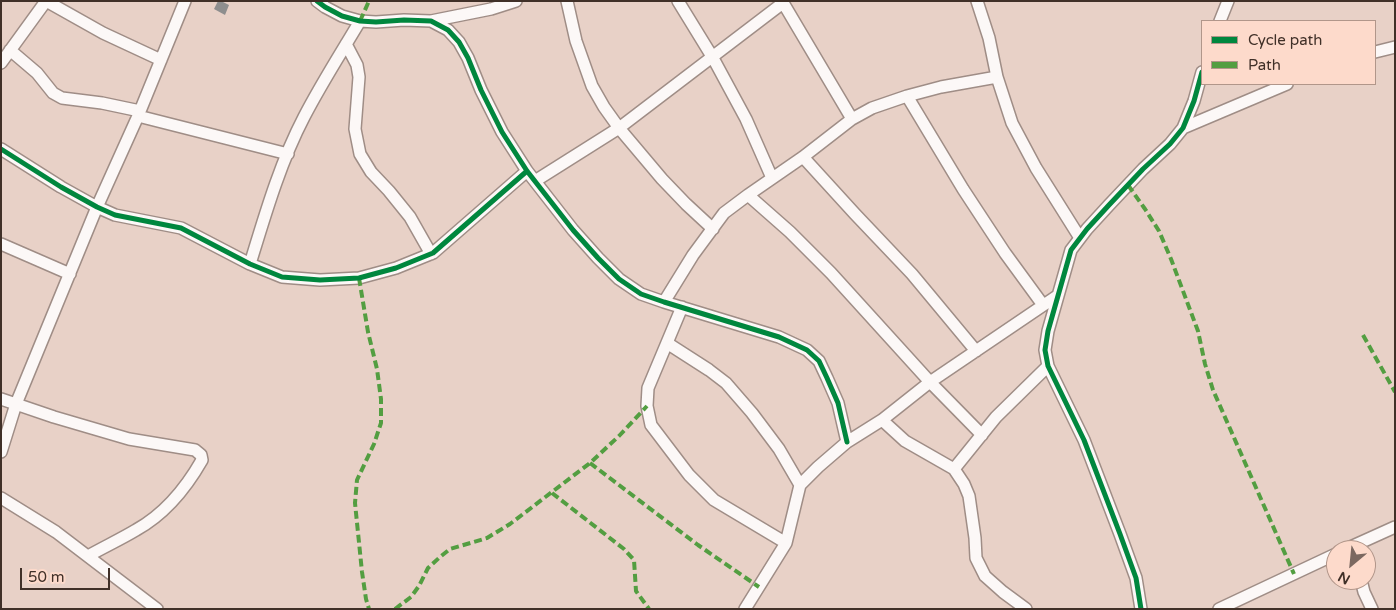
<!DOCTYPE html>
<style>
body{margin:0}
#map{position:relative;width:1396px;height:610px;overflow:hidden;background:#e8d1c7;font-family:"Varela Round",sans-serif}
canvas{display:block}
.frame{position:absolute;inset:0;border:2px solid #403028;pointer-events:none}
.legend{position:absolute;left:1201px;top:20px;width:175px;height:65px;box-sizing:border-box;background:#fddacb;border:1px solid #b1968a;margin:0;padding:6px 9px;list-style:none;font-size:15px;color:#403028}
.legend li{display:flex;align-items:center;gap:10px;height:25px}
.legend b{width:25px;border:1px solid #b1968a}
.north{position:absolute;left:1326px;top:540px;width:50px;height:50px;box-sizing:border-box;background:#fddacb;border:1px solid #b1968a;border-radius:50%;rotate:208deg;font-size:14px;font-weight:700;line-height:20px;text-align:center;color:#403028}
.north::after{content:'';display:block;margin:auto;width:18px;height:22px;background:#7b6860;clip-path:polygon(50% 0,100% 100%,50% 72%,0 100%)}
.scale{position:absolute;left:20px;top:568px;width:90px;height:22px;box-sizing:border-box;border:2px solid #403028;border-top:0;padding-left:6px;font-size:15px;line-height:18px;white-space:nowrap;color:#403028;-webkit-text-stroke:4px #fddacb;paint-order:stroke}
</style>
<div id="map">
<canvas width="1396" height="610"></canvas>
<div class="frame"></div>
<ul class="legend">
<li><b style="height:6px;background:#00873e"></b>Cycle path</li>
<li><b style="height:6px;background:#539e41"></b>Path</li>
</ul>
<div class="north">N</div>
<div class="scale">50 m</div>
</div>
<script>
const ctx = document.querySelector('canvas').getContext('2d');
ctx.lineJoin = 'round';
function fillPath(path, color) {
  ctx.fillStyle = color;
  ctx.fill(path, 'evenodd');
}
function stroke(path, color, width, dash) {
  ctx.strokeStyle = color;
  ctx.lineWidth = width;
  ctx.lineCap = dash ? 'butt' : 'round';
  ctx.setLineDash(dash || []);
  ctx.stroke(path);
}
fillPath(new Path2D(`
 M218 1H221L229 5 225 15 214 9Z`), '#8e8e8e');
const minor = new Path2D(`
 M46 1 103 33 161 60
 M317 1 325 7 342 16 360 21 376 22 404 20 431 21 448 30 459 42 468 58 481 90 502 132 527 171 573 230 598 258 619 279 641 294 664 302 779 337 807 350 819 361 827 378 838 403 847 442
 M567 1 576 41 592 86 604 107 619 128 662 179 686 204 713 229
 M678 1 713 58 746 119 772 178
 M782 1 852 119
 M977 1 989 38 997 77 1012 123 1036 168 1080 238
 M431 21 491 9 516 1
 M1220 21 1228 1
 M346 44 357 65 359 77 355 129 360 154 371 172 389 191 410 217 431 254
 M10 50 37 73 53 93 62 98 102 103 140 111
 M1375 52 1395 47
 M1 63 46 1
 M907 96 963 189 1005 253 1043 305
 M138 116 288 154
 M1183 128 1287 84
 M1 149 61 187 97 207 115 215 181 228 250 264 282 277 320 280 359 278 396 268 433 253 527 171
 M803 157 855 214 912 274 976 351
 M535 181 619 128 783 3
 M748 195 790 232 831 273 930 382 982 435
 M1 244 70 274
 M250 264C265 215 280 163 304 117 321 84 341 53 360 21
 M664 302 693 255 724 213 748 195 803 157 852 119 872 108 907 96 941 87 997 77
 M682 307 648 388 647 406 651 425 689 475 714 500 786 543
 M667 343 709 370 726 383 752 413 779 449 800 485
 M1 399 54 417 129 439 195 450 201 455 202 460C186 488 165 514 136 530 121 539 104 547 88 556
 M882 420 905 441 954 469 964 484 969 496 975 538 976 558 985 576 1003 592 1026 609
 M1 452 16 404 97 207 138 116 185 1
 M954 469 996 417 1048 366
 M1 498 56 532 157 609
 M1344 550 1395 527
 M1361 580 1364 592 1372 609
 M745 609 786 543 800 485 818 467 847 442 882 420 930 382 1057 296
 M1141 609 1136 578 1120 534 1084 440 1048 366 1045 350 1048 331 1071 250 1087 229 1109 205 1143 169 1170 144 1183 128 1194 101 1202 72
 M1219 609 1336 554`);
stroke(minor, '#9f8d86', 14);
stroke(minor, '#fcf8f7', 11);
stroke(new Path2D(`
 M360 21 369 1
 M1128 185 1145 209 1159 231 1171 259 1198 331 1205 364 1213 390 1294 574
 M359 278 368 332 377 369 381 399V423L374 444 357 480 355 503 362 572 366 599 369 609
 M1363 335 1395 392
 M590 463 698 545 759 587
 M552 493 624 549 634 560 636 591 649 609
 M395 609 411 597 419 586 428 568 440 557 450 549 487 538 510 524 590 463 619 436 647 406`), '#539e41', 4, [8, 4]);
stroke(new Path2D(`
 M317 1 325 7 342 16 360 21 376 22 404 20 431 21 448 30 459 42 468 58 481 90 502 132 527 171 573 230 598 258 619 279 641 294 664 302 779 337 807 350 819 361 827 378 838 403 847 442
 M1 149 61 187 97 207 115 215 181 228 250 264 282 277 320 280 359 278 396 268 433 253 527 171
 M1141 609 1136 578 1120 534 1084 440 1048 366 1045 350 1048 331 1071 250 1087 229 1109 205 1143 169 1170 144 1183 128 1194 101 1202 72`), '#00873e', 5);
</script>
